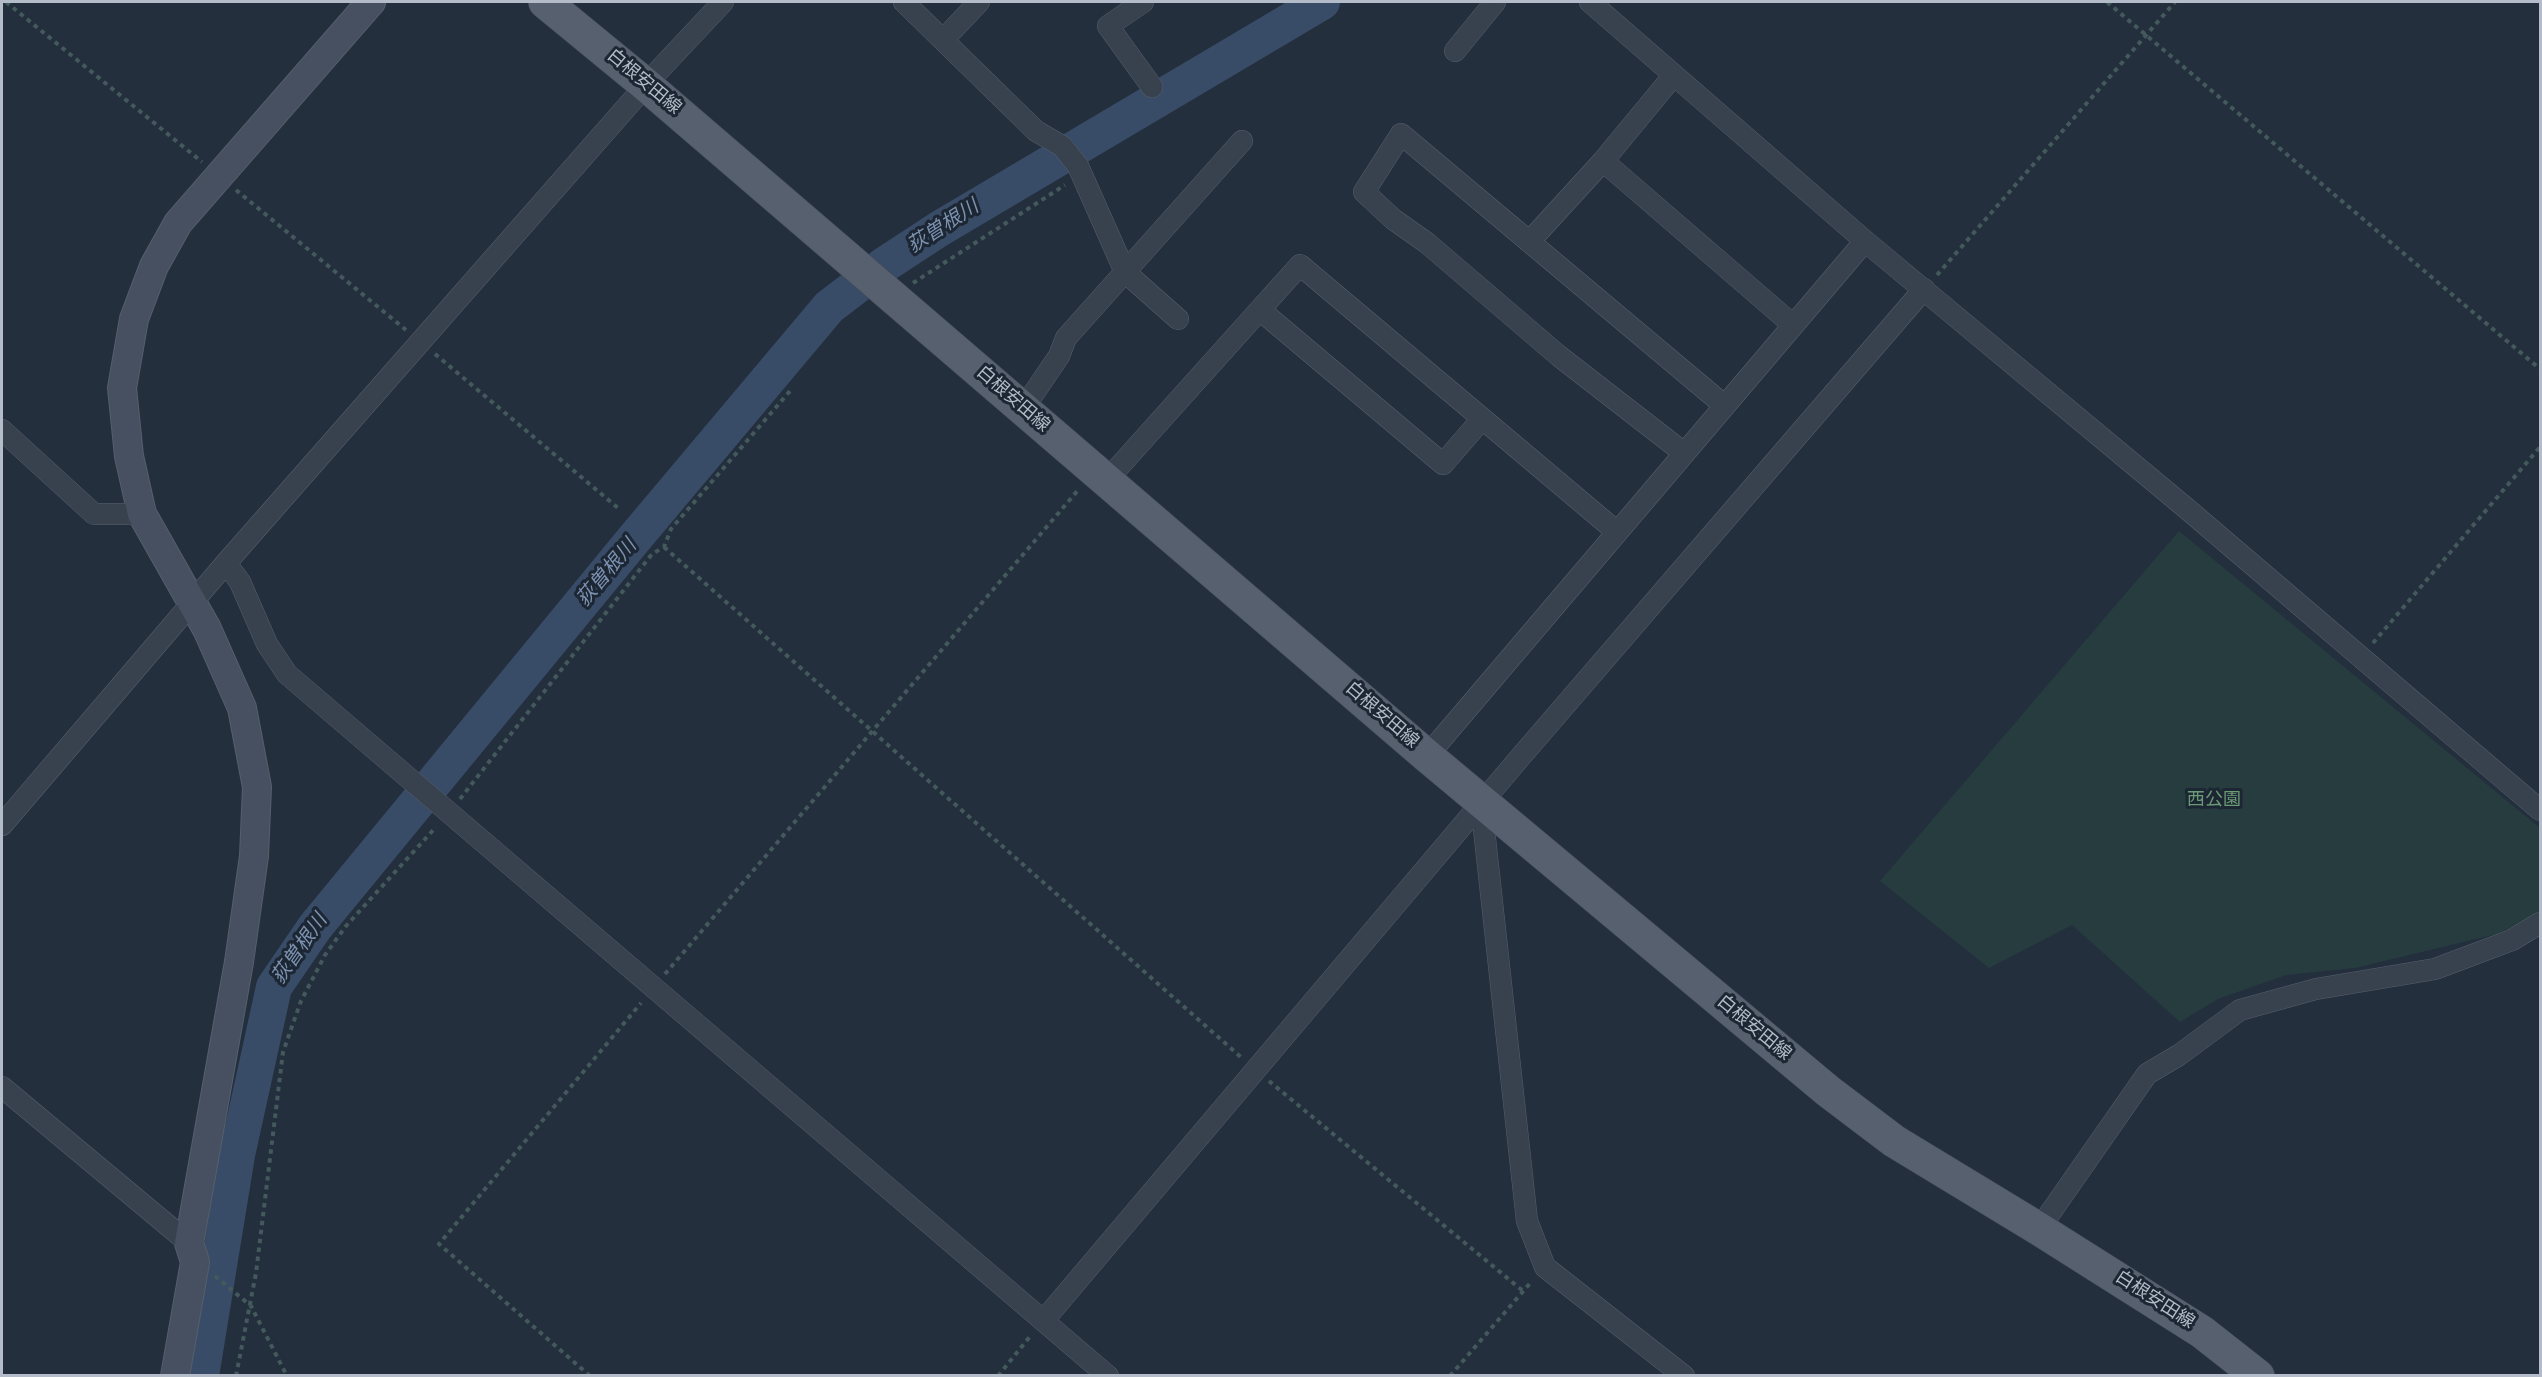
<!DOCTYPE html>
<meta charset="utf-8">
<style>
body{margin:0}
#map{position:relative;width:2542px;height:1377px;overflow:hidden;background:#242f3e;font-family:Overpass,sans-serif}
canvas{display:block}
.frame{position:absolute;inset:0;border:3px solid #b4bcc9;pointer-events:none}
</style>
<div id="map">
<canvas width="2542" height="1377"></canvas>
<div class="frame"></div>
</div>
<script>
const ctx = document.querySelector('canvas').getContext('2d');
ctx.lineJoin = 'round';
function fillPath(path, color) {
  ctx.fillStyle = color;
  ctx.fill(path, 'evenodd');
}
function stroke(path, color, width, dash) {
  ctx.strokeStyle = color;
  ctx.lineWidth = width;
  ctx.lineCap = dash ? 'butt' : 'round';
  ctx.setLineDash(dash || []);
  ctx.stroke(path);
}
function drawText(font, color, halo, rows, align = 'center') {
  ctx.font = font + ' Overpass,"Noto Sans JP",sans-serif';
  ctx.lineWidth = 6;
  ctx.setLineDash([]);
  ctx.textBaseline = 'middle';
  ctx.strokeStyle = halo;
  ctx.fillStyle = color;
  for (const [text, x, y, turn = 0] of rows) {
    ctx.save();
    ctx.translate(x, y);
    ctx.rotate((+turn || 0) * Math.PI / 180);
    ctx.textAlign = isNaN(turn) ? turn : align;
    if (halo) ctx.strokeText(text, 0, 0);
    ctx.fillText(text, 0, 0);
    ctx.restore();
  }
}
fillPath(new Path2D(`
 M2179 531 2540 828V911L2501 933 2355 968 2286 975 2218 999 2180 1022 2072 925 1989 968 1880 881Z`), '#263c3f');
stroke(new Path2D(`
 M201 1376 237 1155 274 987 315 927 634 539 829 307 884 265 939 229 1322 2`), '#394c67', 36);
const street = new Path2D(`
 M904 2 1036 131 1062 146 1078 166 1125 272 1178 319
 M1143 2 1108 26 1152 87
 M1590 2 1865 241 2186 508 2540 810
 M943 40 979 2
 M1455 51 1495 2
 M1603 161 1793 325
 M1529 242 1603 161 1674 75
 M1260 310 1443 464 1482 419
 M1023 409 1059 356 1066 338 1242 141
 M2 430 94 514H142
 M1684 453 1559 356 1427 243 1393 219 1364 192 1401 134 1725 406
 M1107 480 1300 265 1617 532
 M226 563 240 582 267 644 287 674 1108 1376
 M1427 756 1865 241
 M1481 802 1527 1221 1545 1267 1684 1376
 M2 825 226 563 661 68 723 2
 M2 1087 189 1243
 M2039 1229 2147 1074 2179 1055 2240 1010 2316 989 2435 969 2512 940 2540 923
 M1044 1320 1517 761 1924 289`);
const secondary = new Path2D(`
 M175 1376 195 1262 189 1243 239 962 254 856 257 787 242 708 207 629 142 514 129 456 122 388 134 319 154 266 178 223 371 2`);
const primary = new Path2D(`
 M545 2 646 85 1427 756 1828 1091 1894 1141 2039 1229 2202 1332 2258 1376`);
stroke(street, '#565f6c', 22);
stroke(secondary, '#565f6c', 30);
stroke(primary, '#414a57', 34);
stroke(new Path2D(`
 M6 2 202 162
 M2107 2 2540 369
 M236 190 406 330
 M1937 275 2175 2
 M913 283 1065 185
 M435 354 618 508
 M664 547 1243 1059
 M2373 643 2540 447
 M460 799 652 554 664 547 671 529 790 391
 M665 974 1079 489
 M1269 1081 1523 1291
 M215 1276 251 1306 287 1376
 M236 1376 256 1273 283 1052 301 1001 325 955 346 926 436 827
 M590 1376 439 1244 641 1003
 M998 1376 1032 1334
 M1450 1376 1532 1281`), '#44595c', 4, [4.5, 4.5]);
stroke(street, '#38414e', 21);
stroke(secondary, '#465061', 28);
stroke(primary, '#56606e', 33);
drawText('18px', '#b4bcc9', '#1d2633', [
 ["白根安田線",643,83,40],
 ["白根安田線",1012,400,41],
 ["白根安田線",1381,716,41],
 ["白根安田線",1753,1029,40],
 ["白根安田線",2154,1301,33]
]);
drawText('18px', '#6b9a76', '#1d2633', [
 ["西公園",2214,801]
]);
drawText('italic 20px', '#7c92b1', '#1d2633', [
 ["荻曽根川",944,228,-33],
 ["荻曽根川",608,574,-50],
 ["荻曽根川",301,950,-55]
]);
</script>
